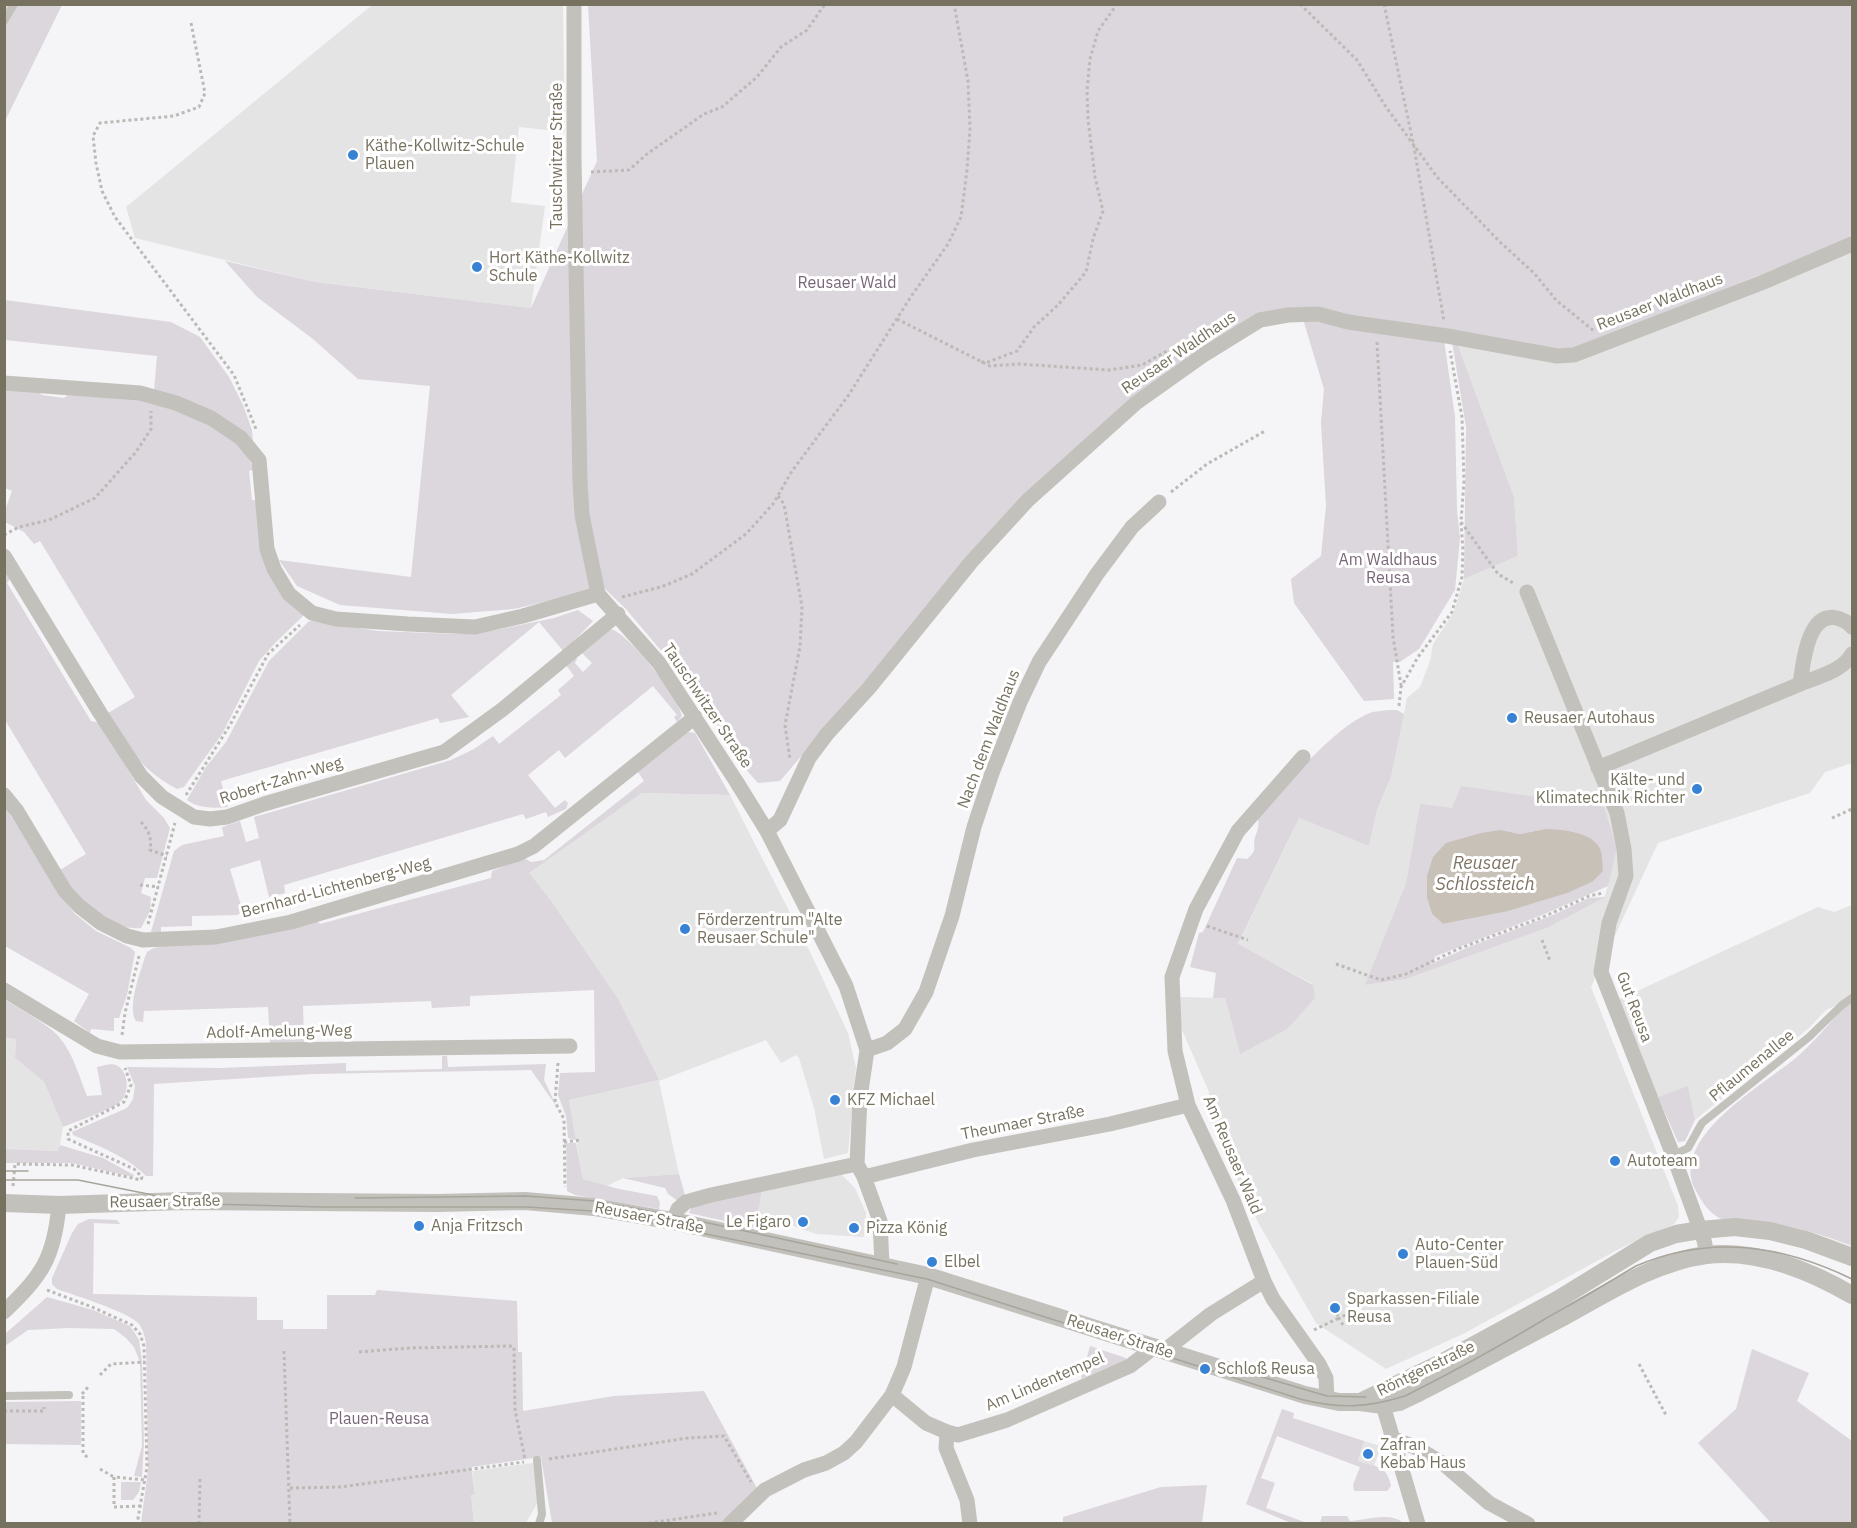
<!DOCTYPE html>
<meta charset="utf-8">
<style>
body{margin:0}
#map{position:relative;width:1857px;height:1528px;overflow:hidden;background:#f5f4f7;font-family:"IBM Plex Sans",sans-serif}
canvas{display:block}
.frame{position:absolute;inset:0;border:6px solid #77715f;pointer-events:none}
</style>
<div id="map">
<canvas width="1857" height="1528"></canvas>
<div class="frame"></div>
</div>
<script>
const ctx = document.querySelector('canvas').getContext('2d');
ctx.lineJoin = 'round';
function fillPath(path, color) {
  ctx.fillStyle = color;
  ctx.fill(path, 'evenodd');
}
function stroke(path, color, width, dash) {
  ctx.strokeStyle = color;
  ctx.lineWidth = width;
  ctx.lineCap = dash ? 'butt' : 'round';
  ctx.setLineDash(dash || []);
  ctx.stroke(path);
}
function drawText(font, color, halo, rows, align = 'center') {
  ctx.font = font + ' "IBM Plex Sans",sans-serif';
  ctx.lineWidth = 6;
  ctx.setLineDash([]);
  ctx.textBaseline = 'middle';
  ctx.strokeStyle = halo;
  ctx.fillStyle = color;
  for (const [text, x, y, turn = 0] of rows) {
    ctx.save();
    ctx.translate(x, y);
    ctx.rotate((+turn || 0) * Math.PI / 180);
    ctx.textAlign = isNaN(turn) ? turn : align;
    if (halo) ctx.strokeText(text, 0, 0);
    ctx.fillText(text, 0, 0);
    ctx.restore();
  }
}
fillPath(new Path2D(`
 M372 5H563L565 132 519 127 511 202 545 206 531 308 315 282 135 238 126 207Z
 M1852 248V763L1825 772 1810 793 1658 843 1591 987 1678 1206 1679 1217 1674 1224 1619 1249 1463 1334 1386 1369 1316 1323 1259 1224 1207 1115 1209 1092 1179 1023V997L1225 998 1240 1054 1313 984 1238 945 1299 818 1369 846 1377 810 1391 777 1407 698 1420 687 1430 661 1433 644 1454 612 1464 579 1518 556 1514 497 1456 340 1554 358ZM1420 805 1452 809 1603 807 1617 849 1605 896 1547 928 1406 979 1366 985 1406 883Z
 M642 793 730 795 813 958 848 1033 856 1068 848 1153 824 1159 814 1108 799 1058 796 1055 781 1063 766 1040 659 1081 679 1174 623 1178 607 1186 583 1179 569 1100 659 1080 528 873Z
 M1852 905V998L1826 1010 1809 1028 1695 1120 1688 1087 1658 1097 1618 1000 1818 907 1834 912Z
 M5 1038 16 1039 15 1058 44 1082 63 1127 59 1151 5 1149Z
 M835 1174 842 1175 855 1188 866 1213 864 1237 816 1234 758 1213 762 1188Z
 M1364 1441 1381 1446 1374 1466 1358 1461Z
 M533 1463 539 1500 526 1523H474L471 1494 475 1493 472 1471Z`), '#e5e4e4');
fillPath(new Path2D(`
 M5 5H62L5 121Z
 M588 5H1852V237L1573 352 1350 319 1260 317 1132 400 969 560 780 781 758 783 743 766 697 693 625 608 604 588 514 609 452 614 340 605 297 586 279 560 411 577 430 386 358 379 313 339 257 297 225 261 315 282 531 308 597 161Z
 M5 300 171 322 200 337 229 377 243 405 252 430 253 442 154 391 157 356 5 340Z
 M1303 319 1444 340 1455 417 1457 510 1460 538 1455 590 1419 649 1400 662H1393L1394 699 1364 701 1294 603 1291 579 1321 556 1326 506 1321 423 1324 389Z
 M1456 340 1514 497 1518 556 1464 579 1466 427 1452 342Z
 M5 388 37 391 42 395 64 398 69 394 154 401 217 426 241 445 252 465 253 470 249 471 252 500 259 501 263 544 304 611 303 616 275 643 259 661 222 734 184 787 177 789C138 768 131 749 108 713L135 697 40 541 34 544 24 532 5 522V510L12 491 5 488Z
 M5 571 10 579 7 583 91 721 100 723 146 800 164 818 170 828 157 878H145L141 893 151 897 150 911 141 928C119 931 88 912 75 895 69 888 65 878 60 870L86 854 5 720Z
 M578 610 593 621 564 652 539 622 451 695 469 717 440 723 438 718 221 781 228 807C215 808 198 809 187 800L206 767 226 742 269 661 308 622 315 619 339 625 378 631 455 634 496 630 554 618Z
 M604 629C609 629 613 629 617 632 635 643 678 696 682 716L677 722 674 717 677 715 653 686 565 758 559 750 528 775 555 808 565 800 568 803 566 809 548 817 546 812 526 819 523 814 284 885 285 893 269 897 260 860 230 869 243 912 237 915 192 916V926L161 927V933L151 932 174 851 182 845 224 836 222 827 240 821 246 842 259 838 254 817 451 760 474 749 493 736 499 744 561 695 558 690 574 676 566 665 575 656 577 659 575 663 583 672 592 663 580 651Z
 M1389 710H1397L1404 714 1391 777 1377 810 1369 846 1299 818 1238 944 1313 985 1315 998 1287 1029 1240 1054 1225 998H1213L1216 973 1190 967 1199 933 1203 932 1237 858 1247 859C1259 849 1252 849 1255 837 1258 829 1259 827 1258 818 1282 789 1335 726 1370 713 1375 711 1383 711 1389 710Z
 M689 732 695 733 730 795 642 793 529 873 551 901 618 999 659 1080 569 1100 576 1140 568 1138 566 1116 558 1095 560 1073 595 1072 594 990 470 996V1006L432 1008 431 1001 303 1006 304 1043H270L268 1007 144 1011 143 1022 136 1021C127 1007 140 973 145 957L147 952 154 948 316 919 320 924 491 878 492 871 524 858 531 862 544 860 644 781 636 769 683 733Z
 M1461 786 1604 807 1617 849 1608 886 1542 915 1436 956 1431 964 1469 947 1553 915 1589 898 1605 897 1547 928 1406 979 1365 985 1406 883 1420 804 1452 808ZM1545 829 1592 882C1544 903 1494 914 1443 924L1432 914 1427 898 1501 830 1520 834Z
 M4 805 54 885 74 913 96 931 131 948 135 952 127 995 119 1018H114V1031L91 1029 90 1033 74 1021 89 994 5 946Z
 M5 1000C20 1009 48 1024 59 1037 73 1053 79 1076 87 1096L102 1095 97 1067C103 1066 111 1063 116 1065 129 1071 130 1093 120 1102 111 1110 75 1122 63 1127L44 1082 15 1058 16 1039 5 1038Z
 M1852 1002V1246C1824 1235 1795 1226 1765 1222 1749 1220 1730 1225 1716 1216 1707 1210 1701 1200 1696 1191 1667 1138 1764 1085 1797 1057 1814 1042 1829 1024 1844 1007Z
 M442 1056H447L448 1067 546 1064 544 1080 557 1107 531 1070 312 1074 154 1084 153 1176H146C127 1156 98 1146 73 1135L72 1132 127 1108 133 1099 135 1086 127 1067 221 1068 346 1063V1071L442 1069Z
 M1688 1086 1695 1120 1685 1141 1678 1142 1658 1097Z
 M566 1143H576L583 1179 619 1189 657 1196 660 1203 659 1209 575 1195 567 1191Z
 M60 1145 103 1158 134 1175 133 1177 72 1163H5V1149L58 1151Z
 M679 1174 685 1195 678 1201 668 1194 665 1188 623 1178Z
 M762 1188 756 1228 689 1213 691 1208Z
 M89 1219 117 1220 120 1224 94 1223 93 1294 257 1297V1320H283V1329H327V1295H375L377 1290 517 1301 518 1352H522L523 1411 614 1396 704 1391 758 1490 726 1523H552L541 1457 471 1467 475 1494 471 1495 474 1523H141L148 1471 146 1344C145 1336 143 1328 137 1322 123 1310 76 1296 57 1289L52 1284V1278L72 1233 78 1224Z
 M47 1297 93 1310 130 1326 134 1332 139 1340 142 1361 144 1443 142 1477 134 1476 142 1446 140 1362 134 1347 126 1338 114 1329 69 1328 28 1330 5 1346V1334Z
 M1090 1346 1126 1358 1127 1360 1081 1379Z
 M1752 1349 1809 1373 1797 1401 1852 1441V1523H1771L1698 1443 1736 1409Z
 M81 1401V1445L5 1444V1402Z
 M1282 1409 1294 1413 1293 1418 1364 1441 1358 1461C1376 1467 1387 1465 1391 1486L1387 1491H1354L1353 1485 1360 1467 1277 1436 1261 1478 1275 1483 1266 1508 1307 1523H1291L1246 1504Z
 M121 1482H141L139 1492 133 1500H121Z
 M1207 1485 1202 1523H1063V1517L1161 1487Z
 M1322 1516H1347L1350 1521C1366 1520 1389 1512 1402 1522L1320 1523Z`), '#dcd6dd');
fillPath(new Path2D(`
 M1545 829C1560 829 1591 832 1599 847 1603 854 1602 863 1603 871L1592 882 1567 893 1508 911 1443 924 1432 914 1427 898V876L1433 857 1446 843 1481 833 1501 830 1520 834Z`), '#c7c1b8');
stroke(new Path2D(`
 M1300 4 1357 60 1386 107 1437 177 1501 243 1534 273 1556 300 1594 331
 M1384 4 1414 147 1444 321
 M191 23 205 93 199 107 174 116 100 123 93 136 96 163 102 191 115 217 234 375 256 429
 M591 172 629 170 647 154 704 114 722 107 757 77 781 47 807 30 825 4
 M897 319 990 366 1019 364 1109 370 1142 365 1165 352 1185 347
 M1377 342 1393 637 1401 685
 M981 362H988L1017 351 1034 327 1058 305 1086 272 1093 239 1103 211 1095 177 1088 119 1087 91 1090 59 1098 31 1117 4
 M1171 492 1207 464 1265 431
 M778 496 784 504 802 607 800 647 785 725 790 759
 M1461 522 1498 574 1515 584
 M4 535 19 527 49 520 95 498 136 452 151 429V411
 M622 597 661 587 692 574 746 534 773 504 792 471 848 396 910 298 948 244 961 217 967 170 970 129 968 81 954 4
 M1399 706 1401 687 1418 657 1452 612 1462 577 1463 550 1461 522 1464 481 1462 417 1450 351
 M186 795 230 725 268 654 300 625
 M1832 818 1852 809
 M141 822C149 830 152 839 150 850L167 856
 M140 885 159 887
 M148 924 175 823
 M1207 926 1248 940
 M1542 940 1550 961
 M1336 964 1381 980 1406 974 1458 949 1543 917 1589 896 1603 893
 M122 1035 125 1013 139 956
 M558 1063 555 1102 564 1119 565 1187
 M564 1142 581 1140
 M13 1186 15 1164 72 1165 141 1180 142 1177 134 1169 68 1139V1131L124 1102 131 1085 125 1068
 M47 1290 92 1307 132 1325 140 1334 144 1346 147 1467 137 1524
 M1343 1325 1339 1318 1350 1313
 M1314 1330 1339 1318 1336 1312
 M284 1351 290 1524
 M359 1352 409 1348 510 1346 514 1347 515 1410 525 1459
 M1639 1364 1667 1417
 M100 1375 111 1364 145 1362
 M82 1394 88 1387
 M83 1396V1453L88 1458
 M4 1411H44V1407
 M549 1459 688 1438 724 1436 751 1482
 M100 1469 114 1477
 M290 1488 340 1487 524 1462
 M141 1506 114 1507V1477L145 1480
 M199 1524 200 1478
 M643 1524 717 1513`), '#bcbab6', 3, [3, 3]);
stroke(new Path2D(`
 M4 21 14 4
 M1673 1155 1688 1148 1702 1123 1809 1037 1842 1005 1852 998
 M4 1396 69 1395
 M537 1460 542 1514 539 1524`), '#c3c1bb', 8);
stroke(new Path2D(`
 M574 4V158L580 482 582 515 598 594 659 663 736 781 767 831 846 986 867 1050 860 1098 857 1164 864 1177 880 1221 882 1265
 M4 383 140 393 176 403 211 418 241 438 259 460 267 549 274 569 289 594 312 613 336 619 408 624 475 627 523 616 598 594
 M4 556 100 713 141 776 162 797 194 817 210 819 227 817 264 804 444 752 503 709 618 614
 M1527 592 1617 813 1624 849 1626 876 1609 923 1601 972 1673 1155 1704 1240 1707 1255
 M1852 627C1848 622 1844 620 1837 618 1807 611 1803 665 1800 684 1817 677 1843 671 1852 654
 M1598 768 1800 684
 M4 795 17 811 65 891 79 906 101 923 127 936 143 940 216 937 291 922 518 854 534 846 695 717
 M767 831 780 820 809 758 827 734 869 688 972 561 1028 500 1136 403 1205 354 1260 320 1288 315 1318 314 1348 322 1447 336 1557 356 1574 355 1761 283 1852 244
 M4 990 97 1046 120 1052 570 1046
 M867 1050 887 1043 905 1029 926 992 952 916 974 827 992 773 1020 702 1039 662 1097 574 1132 527 1159 502
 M864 1177 973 1150 1110 1124 1188 1105
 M673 1221 678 1209 686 1202 711 1195 857 1164
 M928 1276 904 1367 892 1395 926 1423 947 1432
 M1264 1281 1273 1299 1319 1364 1326 1378 1327 1400
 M4 1312C42 1275 54 1259 59 1205
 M1164 1351 1211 1314 1264 1281 1233 1200 1188 1105 1175 1051 1172 977 1196 909 1238 831 1303 757
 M1380 1395 1418 1524
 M1394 1439 1417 1448 1445 1465 1489 1503 1528 1524
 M730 1524 765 1490 804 1470 826 1463 844 1453 856 1442 892 1395
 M970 1524 967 1500 946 1448 947 1432 958 1435 1007 1420 1130 1366 1148 1352 1150 1347`), '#c3c1bb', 15);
stroke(new Path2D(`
 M4 1203 59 1205 183 1201 437 1203 525 1201 594 1207 673 1221 928 1276 1305 1395 1339 1402H1360L1383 1405 1399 1402 1420 1392C1469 1367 1517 1341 1565 1316 1609 1292 1655 1262 1706 1255 1758 1249 1809 1270 1852 1295
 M1360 1402 1445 1361 1559 1299 1650 1243 1676 1234 1700 1230 1735 1227 1770 1231 1806 1240 1852 1257`), '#c3c1bb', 18);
stroke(new Path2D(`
 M4 1171H28
 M4 1180H78L183 1201 209 1204 323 1207H526L593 1211 927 1279 1300 1399C1339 1409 1366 1408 1405 1396 1453 1372 1500 1346 1545 1319 1566 1307 1588 1295 1609 1282 1618 1277 1627 1271 1636 1266 1710 1234 1782 1245 1852 1279
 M355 1198 526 1196 595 1201 676 1216 897 1264
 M1218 1364 1327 1396 1366 1397`), '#a8a59c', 1.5);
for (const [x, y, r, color] of [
 [353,155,6,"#3782d4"],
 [477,267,6,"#3782d4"],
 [1512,718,6,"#3782d4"],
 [1697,789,6,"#3782d4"],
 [685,929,6,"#3782d4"],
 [835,1100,6,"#3782d4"],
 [1615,1161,6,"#3782d4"],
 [803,1222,6,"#3782d4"],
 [419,1226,6,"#3782d4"],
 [854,1228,6,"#3782d4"],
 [1403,1254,6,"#3782d4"],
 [932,1262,6,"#3782d4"],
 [1335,1308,6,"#3782d4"],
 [1205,1369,6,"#3782d4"],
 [1368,1454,6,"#3782d4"]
]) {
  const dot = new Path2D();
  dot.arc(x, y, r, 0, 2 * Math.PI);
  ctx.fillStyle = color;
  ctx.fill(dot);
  stroke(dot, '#fff', 2);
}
drawText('16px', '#77715f', '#fff', [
 ["Käthe-Kollwitz-Schule",365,146],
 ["Plauen",365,164],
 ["Hort Käthe-Kollwitz",489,258],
 ["Schule",489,276],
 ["Reusaer Autohaus",1524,718],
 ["Kälte- und",1685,780,"right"],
 ["Klimatechnik Richter",1685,798,"right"],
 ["Förderzentrum \"Alte",697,920],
 ["Reusaer Schule\"",697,938],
 ["KFZ Michael",847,1100],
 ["Autoteam",1627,1161],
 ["Le Figaro",791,1222,"right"],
 ["Anja Fritzsch",431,1226],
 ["Pizza König",866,1228],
 ["Auto-Center",1415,1245],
 ["Plauen-Süd",1415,1263],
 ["Elbel",944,1262],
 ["Sparkassen-Filiale",1347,1299],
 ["Reusa",1347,1317],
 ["Schloß Reusa",1217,1369],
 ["Zafran",1380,1445],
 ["Kebab Haus",1380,1463]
], 'left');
drawText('16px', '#77715f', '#fff', [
 ["Tauschwitzer Straße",557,156,-90],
 ["Reusaer Waldhaus",1660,302,-21],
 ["Reusaer Waldhaus",1179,353,-34],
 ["Tauschwitzer Straße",707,706,56],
 ["Nach dem Waldhaus",989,739,-69],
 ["Robert-Zahn-Weg",281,781,-17],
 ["Bernhard-Lichtenberg-Weg",336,888,-15],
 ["Gut Reusa",1634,1007,69],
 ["Adolf-Amelung-Weg",279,1032,-1],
 ["Pflaumenallee",1752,1066,-39],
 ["Theumaer Straße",1023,1123,-11],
 ["Am Reusaer Wald",1232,1155,67],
 ["Reusaer Straße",165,1202,-1],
 ["Reusaer Straße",649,1218,11],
 ["Reusaer Straße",1120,1337,18],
 ["Röntgenstraße",1426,1369,-26],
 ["Am Lindentempel",1045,1382,-23]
]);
drawText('16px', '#7a6778', '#fff', [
 ["Reusaer Wald",847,283],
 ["Am Waldhaus",1388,560],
 ["Reusa",1388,578],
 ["Plauen-Reusa",379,1419]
]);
drawText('italic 18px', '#7f7364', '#fff', [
 ["Reusaer",1485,864],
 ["Schlossteich",1485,885]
]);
</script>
